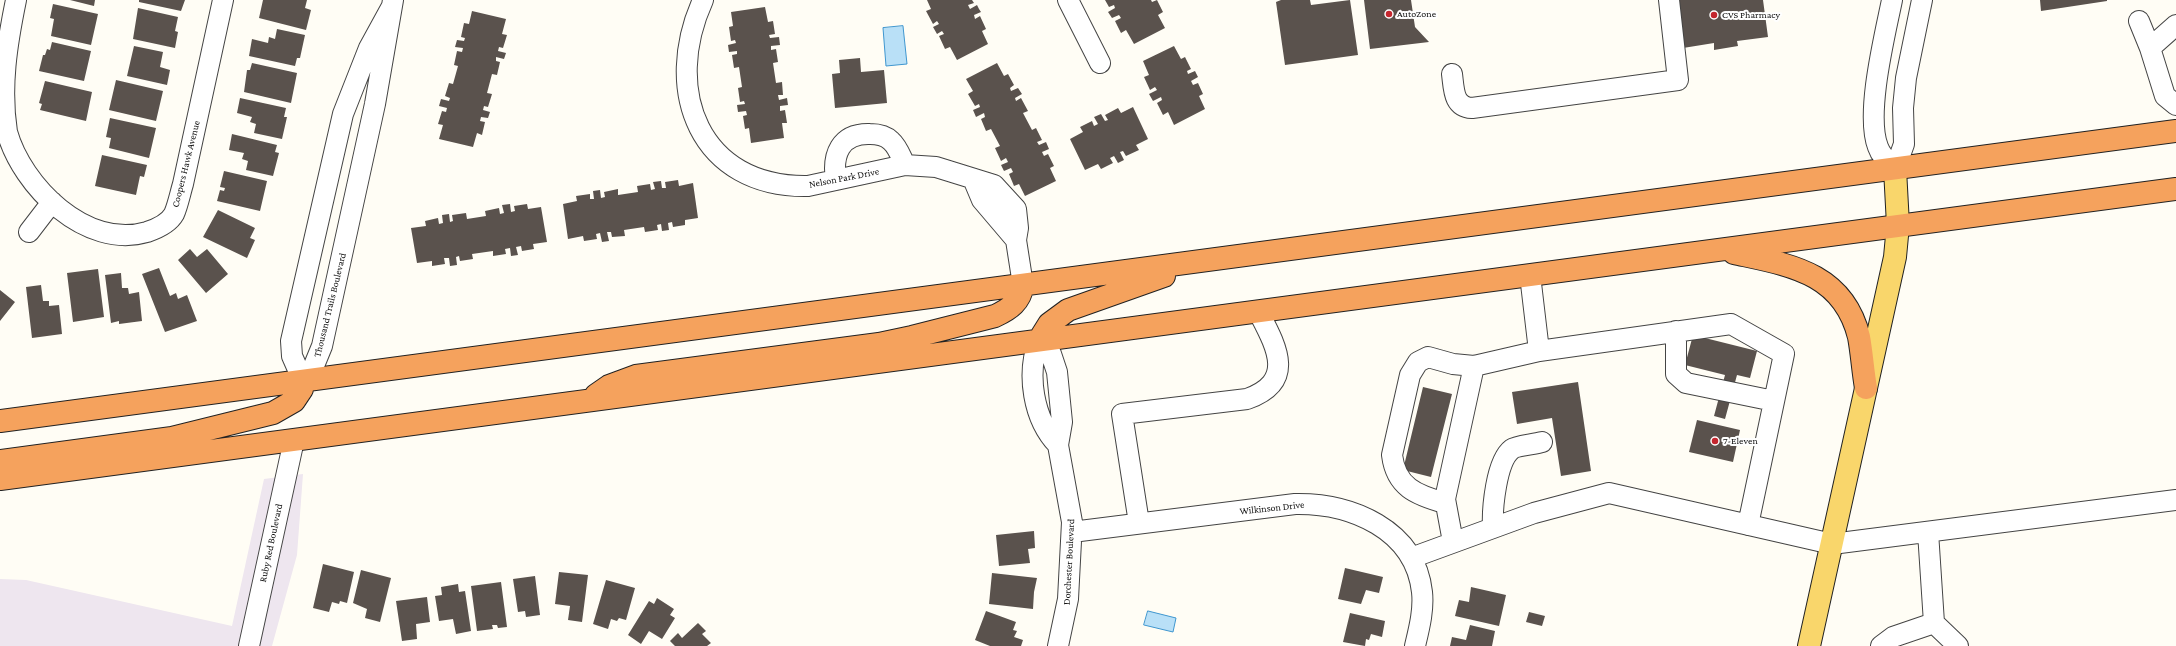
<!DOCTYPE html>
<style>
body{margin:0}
canvas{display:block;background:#fffdf5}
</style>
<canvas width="2176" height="646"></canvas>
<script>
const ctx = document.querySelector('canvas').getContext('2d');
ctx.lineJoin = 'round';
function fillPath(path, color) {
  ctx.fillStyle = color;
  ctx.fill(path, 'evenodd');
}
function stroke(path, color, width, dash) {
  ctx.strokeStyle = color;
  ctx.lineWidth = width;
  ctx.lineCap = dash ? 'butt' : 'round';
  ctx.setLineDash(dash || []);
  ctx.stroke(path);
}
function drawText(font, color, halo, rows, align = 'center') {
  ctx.font = font + ' "Crimson Pro",serif';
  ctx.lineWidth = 4;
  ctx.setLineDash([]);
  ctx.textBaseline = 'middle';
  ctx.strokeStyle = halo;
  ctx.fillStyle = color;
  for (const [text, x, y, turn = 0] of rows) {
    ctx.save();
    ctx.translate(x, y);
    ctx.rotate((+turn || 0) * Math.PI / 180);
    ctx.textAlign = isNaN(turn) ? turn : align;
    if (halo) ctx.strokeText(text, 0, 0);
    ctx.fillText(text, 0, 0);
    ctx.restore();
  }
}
fillPath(new Path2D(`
 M303 474 297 555 272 646H0V579L26 580 232 626 264 479Z`), '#eee6ef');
const water = new Path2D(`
 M903 26 907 64 886 66 883 28Z
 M1148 611 1176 618 1173 632 1144 625Z`);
fillPath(water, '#b9e0f7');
stroke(water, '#3f96cf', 1);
fillPath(new Path2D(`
 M70 0H95L94 6Z
 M139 0H185L181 11 139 2Z
 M263 0H307L305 8 311 10 306 30 259 18Z
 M927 0H972L974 3 968 5 970 9 977 5 979 9 981 12 974 15 975 19 980 16 986 29 982 31 988 44 957 60 950 47 945 49 939 36 944 34 942 31 937 34 933 27 939 24 937 21 933 24 926 11 931 9Z
 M1105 0H1151L1152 2 1157 0 1163 12 1158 15 1165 28 1134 44 1126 30 1121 33 1115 21 1121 18 1119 15 1112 18 1108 12 1115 8 1114 5 1109 7Z
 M1281 0H1310L1311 5 1350 0 1358 55 1285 65 1276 2Z
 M1364 0H1411L1415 27 1429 42 1370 49Z
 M1677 0H1763L1768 37 1737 41 1738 46 1714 50V43L1683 48Z
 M2040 0H2107V1L2041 11Z
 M53 4 98 14 91 45 51 36 54 19 50 18Z
 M765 7 768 22 773 21 775 34 769 35 770 38 779 37 780 45 771 46V50L776 49 778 62 773 63 776 83 782 82 783 95H778L779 100 787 98 788 105 780 106V111L785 110 787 123H782L784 138 751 143 749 128 745 129 743 116 747 115 746 111 738 112 737 105 745 104 744 101 740 102 738 88 742 87 739 67 734 68 732 55 737 54V51L729 52 728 45 736 43 735 40 731 41 729 27 733 26 731 12Z
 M138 8 178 17 175 31 178 32 175 48 133 39Z
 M472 11 506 19 502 34 507 35 503 48 499 47 498 51 506 53 504 59 496 57V61L500 62 497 75 492 74 487 93 492 94 488 107 484 106 483 110 490 112 488 118 481 117 480 121 485 122 482 135 477 133 473 147 439 139 443 125 438 124 442 111 446 112 447 108 439 106 441 99 449 101 450 98 445 96 449 83 453 84 458 66 454 65 457 51 462 52 463 48 455 47 457 40 464 41 465 38 461 37 464 23 469 24Z
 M277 29 305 35 300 58H297L295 66 249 56 252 39 268 43 269 37 275 39Z
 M52 42 91 51 84 81 39 71 43 55H45L47 49 50 50Z
 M134 46 163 52 160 67 170 70 167 85 127 76Z
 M1174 46 1181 59 1185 57 1191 69 1187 71 1188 74 1195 71 1198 77 1191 81 1193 85 1198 83 1203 94 1199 96 1205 109 1174 125 1168 112 1163 115 1157 103 1162 100 1161 97 1153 101 1149 94 1157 90 1155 87 1150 90 1144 77 1149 75 1143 61Z
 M860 58 861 72 884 70 887 103 835 108 832 74 840 73 839 60Z
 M252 63 297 73 291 103 244 92 247 70H250Z
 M997 63 1004 76 1008 74 1014 85 1010 88 1011 91 1018 88 1022 94 1015 98 1016 101 1021 98 1028 111 1023 113 1032 130 1036 128 1042 140 1037 142 1039 145 1046 142 1049 149 1042 152 1044 156 1048 154 1054 166 1050 168 1056 181 1025 196 1019 184 1014 186 1009 174 1013 172 1011 168 1004 171 1001 165 1008 162 1006 158 1001 161 995 148 1000 146 991 129 986 131 981 119 985 117 984 113 976 117 973 110 980 107 979 104 975 106 968 94 973 91 966 79Z
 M116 80 163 91 156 121 109 110Z
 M45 81 92 92 86 121 40 110 42 104 39 103Z
 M240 98 286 108 284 117H287L282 139 254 133 256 124 250 122 252 117 237 113Z
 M1133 107 1148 139 1136 145 1139 150 1126 156 1123 151 1120 152 1124 160 1118 163 1114 156 1110 158 1113 163 1101 169 1098 164 1085 170 1070 139 1083 132 1080 127 1092 121 1094 126 1098 124 1094 117 1101 114 1105 121 1108 120 1105 115 1118 108 1121 113Z
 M110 118 156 128 149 158 109 148 111 138 106 137Z
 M232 134 277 145 275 152 279 153 273 176 246 170 248 161 242 159 244 153 229 150Z
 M102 155 147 165 144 177 140 176 136 195 95 186Z
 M224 171 267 181 260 211 217 201 220 190 224 191 225 188 220 187Z
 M678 180 679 186 693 183 698 218 685 220V225L673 227 672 222 668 223 669 230 662 231 661 224 657 225 658 230 645 232 644 227 624 230 625 236 612 237 611 232H607L609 241 602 242 600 233 596 234 597 239 584 241 583 236 568 239 563 204 577 201 576 196 590 194V199H594L593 191 600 190 601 198 605 197 604 192 618 189V195L638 192 637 186 650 184 651 190 655 189 653 182 661 181 662 188H666L665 182Z
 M510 204 511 212 515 211 514 206 527 204 528 209 541 207 547 242 533 244 534 249 522 251 521 246 516 247 518 255 511 256 510 248 505 249 506 254 493 256V251L472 254 473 259 460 261 459 256 456 257 457 265 450 266 449 258H444L445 264 432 266V261L417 263 411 228 426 226 425 221 438 218 439 224 443 223 442 215 449 214 450 222 453 221 452 215 466 213 467 219 486 216 485 211 499 208 500 214 504 213 502 205Z
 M218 210 255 228 250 238 255 240 247 258 203 237Z
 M190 249 197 257 207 249 228 274 206 293 178 260Z
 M159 268 170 296 176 293 178 299 187 295 197 321 165 332 142 274Z
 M98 269 104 317 73 322 67 273Z
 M121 273 122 288H128L129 294 139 292 142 321 119 324V321L111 323 105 275Z
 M41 285 43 301H49V306L59 305 62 334 32 338 26 287Z
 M0 290 15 302 0 321Z
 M1693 335 1757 351 1750 378 1737 375 1725 419 1714 416 1725 375 1685 365Z
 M1578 382 1591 471 1561 476 1552 418 1517 424 1512 392Z
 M1423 387 1452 394 1431 477 1403 470Z
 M1697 420 1740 430 1733 462 1689 452Z
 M1034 531 1035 548 1028 549 1030 563 999 566 996 535Z
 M323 564 354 572 347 603 340 601 339 604 332 602 329 612 313 608Z
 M1345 568 1383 577 1379 593 1366 590 1361 604 1338 599Z
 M361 570 391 578 380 622 365 618 367 609 353 603Z
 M559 572 588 575 582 622 568 620 570 606 555 604Z
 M992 573 1037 578 1034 592 1033 609 989 604Z
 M535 576 540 615 526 617 525 611 518 612 513 579Z
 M606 580 635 588 626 620 619 618 617 621 611 619 608 629 593 624Z
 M501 582 507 627 498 628 497 625H492L493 629 477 631 471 586Z
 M458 584 459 592 465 591 471 631 456 634 453 619 439 621 435 596 442 595 441 587Z
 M1471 587 1506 595 1499 626 1455 616 1459 600 1469 602Z
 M427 597 430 622 416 624 417 639 402 641 396 601Z
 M657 598 674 609 670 615 675 618 662 639 649 631 641 644 628 635 649 601 654 604Z
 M986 611 1016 622 1013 630 1017 631 1014 637 1023 640 1021 646H990L975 640Z
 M1529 612 1545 616 1542 626 1526 622Z
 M1350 613 1385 621 1382 637 1371 634 1369 640 1366 639 1365 646 1343 642Z
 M698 623 706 631 702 634 711 643 707 646H675L670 641 678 633 682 638Z
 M1470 625 1495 631 1492 646H1450L1452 637 1466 640Z`), '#5a524d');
const minor = new Path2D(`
 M16 0C7 44 0 87 7 132 22 186 86 250 147 232 156 229 169 223 174 214 178 205 180 194 183 184L223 0
 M703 0C662 90 699 188 808 186L905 165 936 167 994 185 1016 209 1018 228 1016 240 1023 285
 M1068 0 1100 63
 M1892 0C1885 35 1865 114 1878 147 1881 156 1888 162 1895 169L1904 144 1903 108 1906 78 1922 0
 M392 6 369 48 343 114 291 341 292 356 303 381 313 368 322 346 375 104 393 0
 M2139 21 2150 48 2165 96 2176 105
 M2150 48 2176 25
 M1452 74C1454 89 1453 107 1472 108L1678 80 1669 0
 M836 180C832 155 840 133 870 134 878 134 886 136 891 141 898 147 901 157 905 165
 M974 181 982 200 1016 240
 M29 232 52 202
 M1530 275 1539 351 1731 324 1784 354 1748 525
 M1676 331V374L1686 383 1774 401
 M1474 366 1539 351
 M1445 503C1416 495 1396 487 1392 455L1410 375 1418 362 1428 357 1453 364 1474 366 1445 499 1453 542
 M1139 523 1122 414 1247 399C1297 381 1276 346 1258 311
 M1493 528C1492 509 1496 461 1512 449 1516 446 1536 444 1542 442
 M1072 532 1295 504C1351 503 1415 529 1422 592 1424 610 1419 629 1415 646
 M1411 558 1534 513 1609 493 1832 544 2176 500
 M1934 623 1958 646
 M249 646 294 440
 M1058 646 1068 599 1072 522 1058 445 1062 422 1057 372 1051 354 1039 340C1026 374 1033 419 1058 445
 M1881 646 1893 637 1934 623 1928 532`);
const major = new Path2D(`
 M1809 646 1895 257 1898 225 1895 169`);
const highway = new Path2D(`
 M1734 253C1789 265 1843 272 1859 337 1862 353 1863 371 1866 388
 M1039 340 1049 324 1068 310 1164 276
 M596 395 609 386 636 376 879 344 912 337 995 316C1010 309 1020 302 1023 285
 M0 421 2176 131
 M0 461 172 438 273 413 294 401 302 389 303 381
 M0 479 2176 189`);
stroke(minor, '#444', 22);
stroke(major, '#222', 24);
stroke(highway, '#222', 24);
stroke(minor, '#fff', 20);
stroke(major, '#f9d66b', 22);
stroke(highway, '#f5a25d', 22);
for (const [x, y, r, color] of [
 [1389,14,4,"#c4262e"],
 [1714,15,4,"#c4262e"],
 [1715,441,4,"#c4262e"]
]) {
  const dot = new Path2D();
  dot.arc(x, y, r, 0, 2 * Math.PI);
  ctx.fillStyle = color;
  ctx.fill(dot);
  stroke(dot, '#fff', 1.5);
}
drawText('10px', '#111', '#fff', [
 ["AutoZone",1397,14],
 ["CVS Pharmacy",1722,15],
 ["7-Eleven",1723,441]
], 'left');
drawText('10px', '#111', '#fff', [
 ["Coopers Hawk Avenue",186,164,-76],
 ["Nelson Park Drive",844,178,-11],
 ["Thousand Trails Boulevard",330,305,-76],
 ["Wilkinson Drive",1272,508,-6],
 ["Ruby Red Boulevard",271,543,-78],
 ["Dorchester Boulevard",1069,562,-87]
]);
</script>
